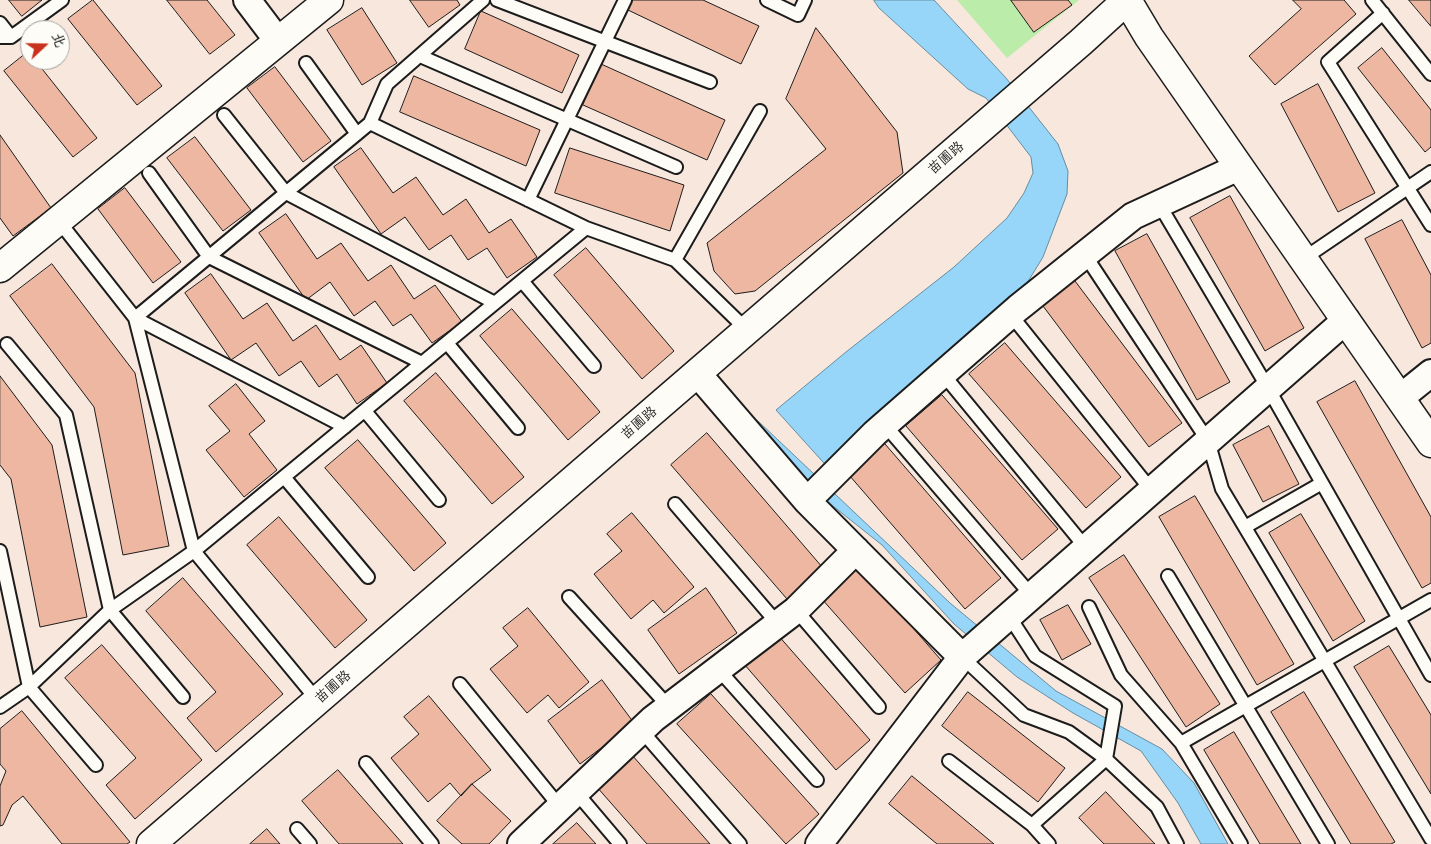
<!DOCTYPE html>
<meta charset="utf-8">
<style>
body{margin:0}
#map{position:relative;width:1431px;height:844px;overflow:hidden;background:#f8e7dd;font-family:"Comic Neue","LXGW WenKai TC",sans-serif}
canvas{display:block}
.north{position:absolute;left:20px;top:20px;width:50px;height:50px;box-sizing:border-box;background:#fdfcf7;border:1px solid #a3a29f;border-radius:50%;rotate:69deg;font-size:14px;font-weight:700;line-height:20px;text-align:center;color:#1c1c1c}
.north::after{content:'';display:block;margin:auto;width:18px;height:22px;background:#c8321e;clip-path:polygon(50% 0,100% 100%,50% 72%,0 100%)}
</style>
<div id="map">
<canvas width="1431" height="844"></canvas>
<div class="north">北</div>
</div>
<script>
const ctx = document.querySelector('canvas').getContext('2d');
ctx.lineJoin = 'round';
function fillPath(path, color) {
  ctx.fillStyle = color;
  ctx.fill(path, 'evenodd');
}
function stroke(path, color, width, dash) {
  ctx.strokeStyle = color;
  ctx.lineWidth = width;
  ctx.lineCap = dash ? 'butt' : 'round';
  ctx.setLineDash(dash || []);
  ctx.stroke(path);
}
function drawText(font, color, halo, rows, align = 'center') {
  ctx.font = font + ' "Comic Neue","LXGW WenKai TC",sans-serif';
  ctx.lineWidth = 4.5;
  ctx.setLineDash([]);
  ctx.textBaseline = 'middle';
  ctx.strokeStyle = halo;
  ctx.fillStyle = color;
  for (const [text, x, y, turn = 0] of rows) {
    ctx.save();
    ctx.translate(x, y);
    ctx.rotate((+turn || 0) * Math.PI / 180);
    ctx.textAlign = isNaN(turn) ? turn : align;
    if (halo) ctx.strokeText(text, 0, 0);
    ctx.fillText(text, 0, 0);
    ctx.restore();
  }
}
fillPath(new Path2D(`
 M957 0H1079L1007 58Z`), '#bcecaa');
const water = new Path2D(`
 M874 0H934L1006 78 1058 144 1068 171 1067 194 1043 257 1005 319 832 472 776 410 846 352 954 267 1007 218 1024 193 1033 173 1031 157 986 98 968 89 879 8Z
 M758 421 950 603 1056 691 1162 749 1194 783 1228 844H1201L1178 803 1141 751 1073 713 1017 677 954 624 882 545 731 425Z`);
fillPath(water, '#97d6f8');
stroke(water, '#668ca0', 1);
const building = new Path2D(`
 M9 0H42L22 16Z
 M93 0 162 86 137 105 68 19Z
 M167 0H207L235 35 210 54Z
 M410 0H457L460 5 429 27Z
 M633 0H703L759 26 741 64 628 10Z
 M1011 0H1068L1072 5 1034 32Z
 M1293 0H1344L1356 14 1275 85 1249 56 1301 9Z
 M1409 0H1431V26Z
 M362 8 397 63 362 85 327 30Z
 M481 11 579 55 562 93 465 49Z
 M816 28 897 132 903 173 755 291 735 294 714 271 707 243 826 149 786 99Z
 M1382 48 1431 110V147L1425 152 1358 68Z
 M29 51 30 60H35L97 138 73 157 4 71Z
 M601 64 725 120 707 160 583 105Z
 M275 67 331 141 303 162 247 88Z
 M414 76 540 130 526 166 400 112Z
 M1318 84 1375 193 1338 212 1281 104Z
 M0 135 51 208 13 236 0 218Z
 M195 137 251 210 223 231 167 158Z
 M361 148 393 193 416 177 443 215 466 199 489 233 511 219 537 257 507 278 487 248 468 260 451 235 429 250 405 217 381 234 334 167Z
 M570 148 684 185 670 231 555 193Z
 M125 188 181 262 153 283 98 209Z
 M1230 196 1304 328 1265 351 1190 218Z
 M286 214 317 259 341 243 368 281 391 265 414 299 435 285 462 322 432 343 411 314 393 326 375 301 354 316 330 282 306 300 259 233Z
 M1402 220 1431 275V343L1422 348 1365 239Z
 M1147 234 1230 382 1197 400 1115 251Z
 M586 248 674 351 642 379 554 275Z
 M52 264 135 373 169 546 123 555 94 407 10 296Z
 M211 274 243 319 267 303 293 341 316 325 340 360 361 345 387 383 357 404 337 374 319 387 301 361 279 376 256 343 231 360 185 293Z
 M1075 281 1182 423 1149 447 1043 306Z
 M512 309 600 412 568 440 480 336Z
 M1005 343 1121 477 1086 508 969 374Z
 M436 373 524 477 492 504 404 401Z
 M0 376 52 445 87 617 40 627 11 479 0 465Z
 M1355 381 1431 517V583L1422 588 1317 402Z
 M236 384 265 421 249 434 277 470 244 497 206 450 230 431 209 406Z
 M942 395 1058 529 1022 560 906 426Z
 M1269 426 1299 484 1263 502 1233 445Z
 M707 433 823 568 787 599 671 465Z
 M358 440 446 543 414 571 325 468Z
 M885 444 1001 578 965 609 849 475Z
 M1195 496 1294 664 1257 685 1159 517Z
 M632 513 694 587 664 613 653 600 631 619 594 574 622 551 607 534Z
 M1301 514 1365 621 1333 641 1269 533Z
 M279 517 367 620 335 648 247 545Z
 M1124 555 1220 704 1186 727 1089 578Z
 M858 565 941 660 905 693 821 598Z
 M183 578 283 694 216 752 187 718 216 692 146 611Z
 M706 588 737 633 679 674 648 630Z
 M1068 605 1091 644 1062 660 1040 620Z
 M528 608 589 682 559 708 548 695 527 713 490 669 518 646 503 628Z
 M777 634 870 740 836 770 744 664Z
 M102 645 202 760 135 819 106 785 136 758 65 678Z
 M1389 646 1431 715V794L1354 667Z
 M602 680 634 723 580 764 548 721Z
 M968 692 1065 768 1038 802 942 726Z
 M1304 692 1395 842 1391 844H1351L1271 712Z
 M711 694 819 814 786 844 677 724Z
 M429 696 491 770 472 784 461 796 450 783 428 802 391 758 419 734 404 717Z
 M22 711 130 842 127 844H62L23 796 12 805 3 825 0 826V786L6 771 0 764V729Z
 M1234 732 1301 844H1260L1204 750Z
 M632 755 710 844H647L596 786Z
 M338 770 403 844H339L302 801Z
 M912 776 994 844H937L889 804Z
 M472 784 511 821 489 844H462L437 821Z
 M1106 792 1155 844H1104L1079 818Z
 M577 823 596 844H553Z
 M267 829 280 844H250Z`);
fillPath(building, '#edb7a1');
stroke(building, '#1c1c1c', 1);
const service = new Path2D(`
 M497 0 710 82
 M767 0 798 15 805 0
 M1372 0 1431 74
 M1383 13 1328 62 1431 225
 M0 23 11 37
 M0 37H11L62 0
 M420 56 676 167
 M306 63 357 134
 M224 115 286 193 495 303
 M370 123 586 228 675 260 747 330
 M149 173 209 257 422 363
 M528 200 625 0
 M1159 204 1268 388 1431 675
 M58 220 135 318 194 551 317 700
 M1085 255 1208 441 1222 489 1431 839
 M1303 259 1431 172
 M675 260 760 111
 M522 281 594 366
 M1011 315 1152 491
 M447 343 518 428
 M7 344 66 415 110 610 183 697
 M943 374 1086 548
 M365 411 439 500
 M885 425 1032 596
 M345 427 135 318 370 123 387 84 483 0
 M284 477 368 577
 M675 504 778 624
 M1245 527 1322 483
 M0 551 29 687 96 765
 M1168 576 1328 844
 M569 597 669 707
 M1089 607 1121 675 1181 743 1241 844
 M796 610 879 707
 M1009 616 1035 656 1115 706 1106 759 1032 825
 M962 657 1024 715 1069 732 1106 759 1157 807 1177 844
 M719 670 817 780
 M460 684 560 807
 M0 707 29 687 110 610 194 551 586 228
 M641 730 740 844
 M1181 743 1431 600
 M949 761 1032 825 1049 844
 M366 763 432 844
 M576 792 620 844
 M297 829 310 844`);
const minor = new Path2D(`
 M247 0 278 41
 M697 373 807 501 962 657
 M1400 398 1431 373
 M807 501 875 433 1018 308 1133 216 1239 167
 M521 844 653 719 796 610 856 550
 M819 844 962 657 1346 320`);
const tertiary = new Path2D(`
 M0 268 329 0
 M151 844 1081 42 1127 0`);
const secondary = new Path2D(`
 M1127 0 1149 37 1431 443`);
stroke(service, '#1c1c1c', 16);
stroke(minor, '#1c1c1c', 30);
stroke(tertiary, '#1c1c1c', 31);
stroke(secondary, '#1c1c1c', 31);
stroke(service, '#fdfcf7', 12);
stroke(minor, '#fdfcf7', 26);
stroke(tertiary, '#fdfcf7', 28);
stroke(secondary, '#fdfcf7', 28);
drawText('14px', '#1c1c1c', '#fdfcf7', [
 ["苗圃路",946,158,-41],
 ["苗圃路",639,423,-41],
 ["苗圃路",333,687,-41]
]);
</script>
